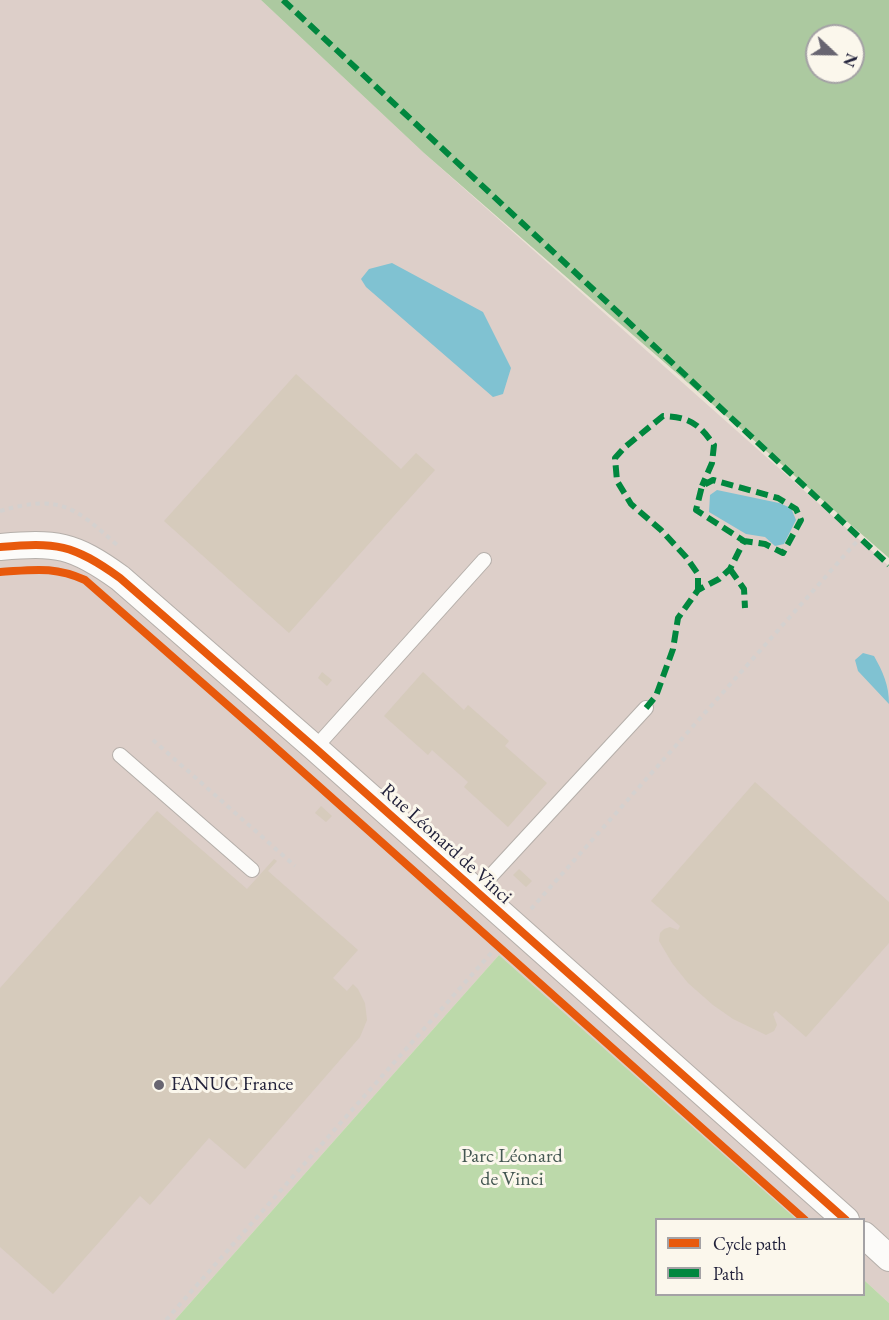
<!DOCTYPE html>
<meta charset="utf-8">
<style>
body{margin:0}
#map{position:relative;width:889px;height:1320px;overflow:hidden;background:#ebe2d5;font-family:"EB Garamond",serif}
canvas{display:block}
.legend{position:absolute;left:655px;top:1218px;width:210px;height:78px;box-sizing:border-box;background:#fbf7ec;border:2px solid #a4a2a5;margin:0;padding:8px 10px;list-style:none;font-size:18px;color:#22223b}
.legend li{display:flex;align-items:center;gap:12px;height:30px}
.legend b{width:30px;border:2px solid #a4a2a5}
.north{position:absolute;left:805px;top:24px;width:60px;height:60px;box-sizing:border-box;background:#fbf7ec;border:2px solid #a4a2a5;border-radius:50%;rotate:112deg;font-size:16px;font-weight:700;line-height:24px;text-align:center;color:#22223b}
.north::after{content:'';display:block;margin:auto;width:21px;height:27px;background:#686571;clip-path:polygon(50% 0,100% 100%,50% 72%,0 100%)}
</style>
<div id="map">
<canvas width="889" height="1320"></canvas>
<ul class="legend">
<li><b style="height:8px;background:#e8590c"></b>Cycle path</li>
<li><b style="height:8px;background:#00873e"></b>Path</li>
</ul>
<div class="north">N</div>
</div>
<script>
const ctx = document.querySelector('canvas').getContext('2d');
ctx.lineJoin = 'round';
function fillPath(path, color) {
  ctx.fillStyle = color;
  ctx.fill(path, 'evenodd');
}
function stroke(path, color, width, dash) {
  ctx.strokeStyle = color;
  ctx.lineWidth = width;
  ctx.lineCap = dash ? 'butt' : 'round';
  ctx.setLineDash(dash || []);
  ctx.stroke(path);
}
function drawText(font, color, halo, rows, align = 'center') {
  ctx.font = font + ' "EB Garamond",serif';
  ctx.lineWidth = 6;
  ctx.setLineDash([]);
  ctx.textBaseline = 'middle';
  ctx.strokeStyle = halo;
  ctx.fillStyle = color;
  for (const [text, x, y, turn = 0] of rows) {
    ctx.save();
    ctx.translate(x, y);
    ctx.rotate((+turn || 0) * Math.PI / 180);
    ctx.textAlign = isNaN(turn) ? turn : align;
    if (halo) ctx.strokeText(text, 0, 0);
    ctx.fillText(text, 0, 0);
    ctx.restore();
  }
}
fillPath(new Path2D(`
 M0 0H261L424 153 889 566V1303L864 1280V1220L796 1219 499 955 175 1320H0Z`), '#ddcfc9');
fillPath(new Path2D(`
 M499 955 796 1219 656 1220V1294H864V1280L889 1303V1320H175Z`), '#bcd9aa');
fillPath(new Path2D(`
 M261 0H889V558L424 153ZM817 36H853V72H817Z`), '#acc9a0');
fillPath(new Path2D(`
 M392 263 483 312 511 368 503 394 493 397 366 287 361 279 369 269Z
 M717 490 779 503 791 508 796 520 784 544 775 546 765 537 746 534 709 512 710 495Z
 M863 653 874 656C883 672 889 685 889 704L858 671 855 660Z`), '#80c2d2');
fillPath(new Path2D(`
 M296 374 401 469 416 453 435 470 289 633 164 521Z
 M322 672 332 680 327 686 318 678Z
 M423 672 464 710 468 705 509 741 505 746 547 783 508 827 464 787 468 782 432 750 428 755 384 716Z
 M755 782 889 902V943L806 1037 776 1011 773 1014 777 1025 774 1031 766 1035 733 1019 713 1005 688 983 672 963 659 941 660 933 664 929 670 927 678 930 680 926 651 901Z
 M321 806 332 816 326 822 315 813Z
 M157 811 247 889 274 859 277 861 268 871 358 950 333 978 347 991 353 984 358 989 365 1003 367 1020 360 1037 245 1169 209 1138 150 1205 140 1196 53 1294 0 1247V988Z
 M519 869 532 881 526 887 513 875Z`), '#d6cbbc');
const service = new Path2D(`
 M315 748 484 560
 M120 755 252 870
 M476 892 646 708`);
const minor = new Path2D(`
 M0 547C56 542 73 544 120 578L315 748 846 1220
 M864 1235 889 1258`);
stroke(service, '#b5afaa', 16);
stroke(minor, '#b5afaa', 28);
stroke(new Path2D(`
 M0 511C59 494 74 506 117 545
 M153 740 295 866
 M531 909 859 539
 M166 1320 500 943`), '#d4d1cf', 4, [4.5, 4.5]);
stroke(service, '#fcfbf9', 14);
stroke(minor, '#fcfbf9', 26);
stroke(new Path2D(`
 M283 0 889 565
 M730 569 744 589 745 608
 M698 590V574L686 557 661 530 631 504 617 481 615 458 625 447 663 416C690 417 699 424 714 445L712 463 702 486
 M646 708 656 696 673 649 678 618 698 590 719 579 730 569 744 541 765 544 783 553 801 520 796 509 778 498 713 480 702 486 696 510 744 541`), '#00873e', 6, [12, 6]);
stroke(new Path2D(`
 M0 547C56 542 73 544 120 578L315 748 846 1220
 M0 572C34 570 53 566 85 580L257 731 805 1220`), '#e8590c', 8);
for (const [x, y, r, color] of [
 [159,1085,6,"#686571"]
]) {
  const dot = new Path2D();
  dot.arc(x, y, r, 0, 2 * Math.PI);
  ctx.fillStyle = color;
  ctx.fill(dot);
  stroke(dot, '#fbf7ec', 2);
}
drawText('20px', '#22223b', '#fbf7ec', [
 ["Rue Léonard de Vinci",446,844,42]
]);
drawText('20px', '#22223b', '#fbf7ec', [
 ["FANUC France",171,1085]
], 'left');
drawText('20px', '#445752', '#fbf7ec', [
 ["Parc Léonard",512,1157],
 ["de Vinci",512,1180]
]);
</script>
